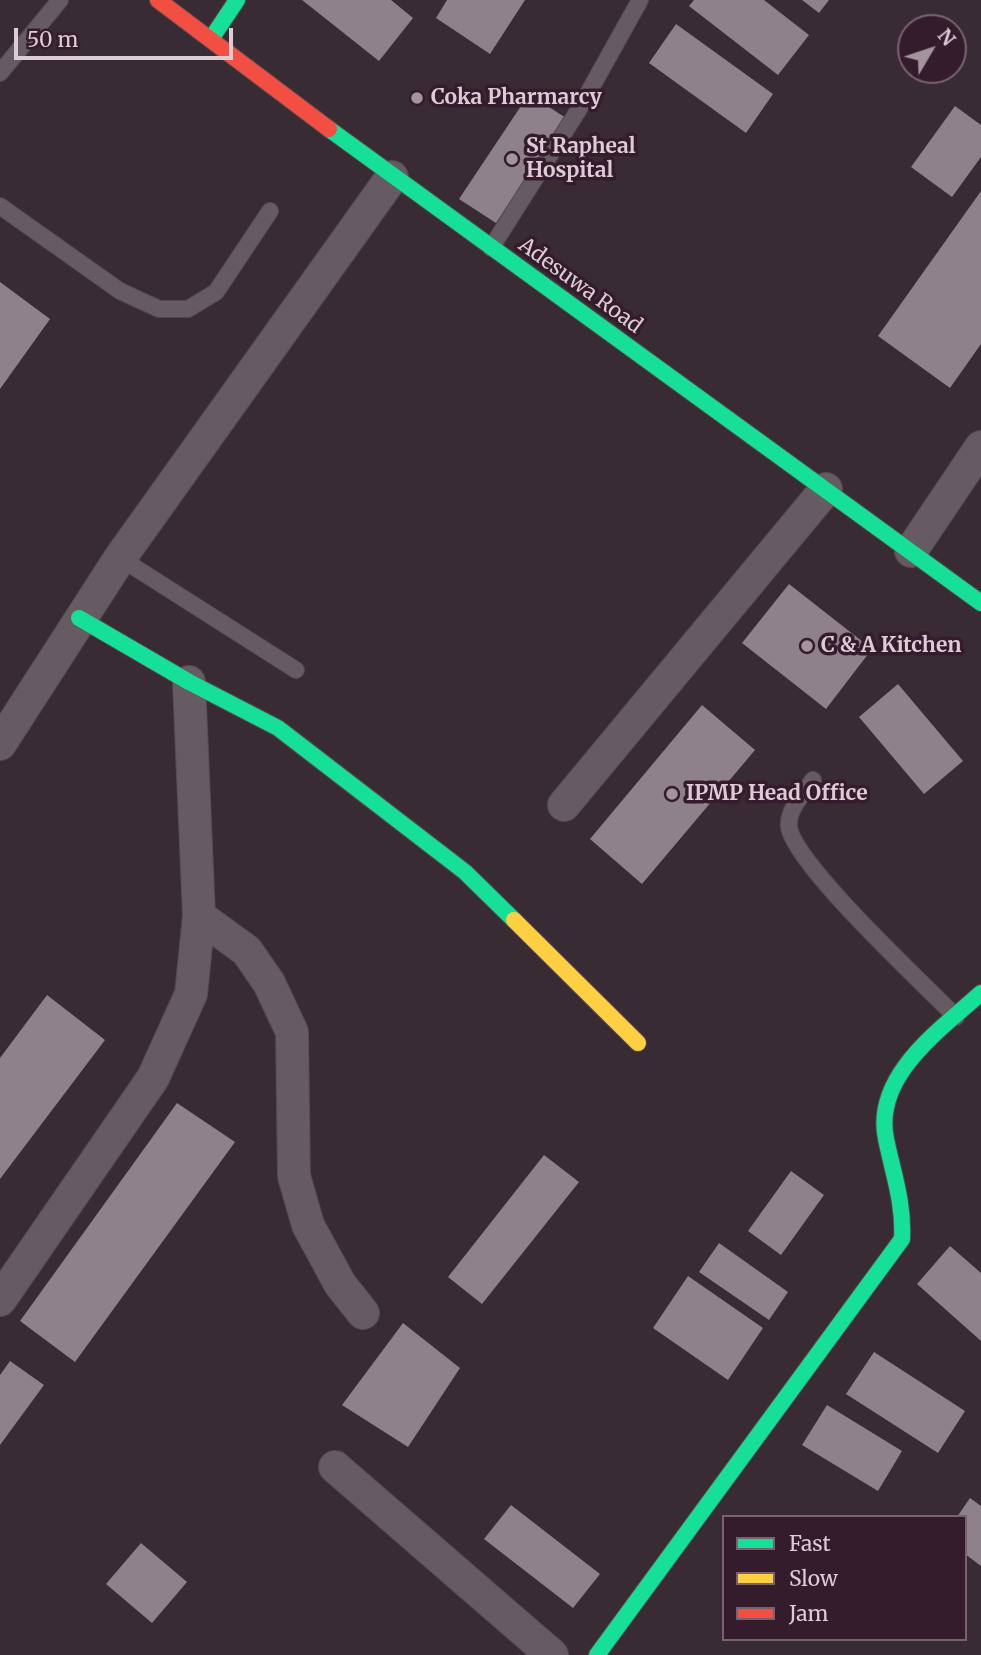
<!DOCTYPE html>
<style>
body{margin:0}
#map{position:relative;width:981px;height:1655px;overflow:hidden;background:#392b34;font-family:Merriweather,serif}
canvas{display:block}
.legend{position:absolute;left:722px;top:1515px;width:245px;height:126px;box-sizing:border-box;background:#351c2c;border:2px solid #786270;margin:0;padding:9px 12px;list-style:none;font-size:21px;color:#ddccd6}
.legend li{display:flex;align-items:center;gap:14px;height:35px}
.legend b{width:35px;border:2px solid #786270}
.north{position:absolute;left:897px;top:14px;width:70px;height:70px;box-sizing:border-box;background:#351c2c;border:2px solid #786270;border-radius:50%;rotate:51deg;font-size:19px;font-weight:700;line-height:28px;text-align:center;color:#ddccd6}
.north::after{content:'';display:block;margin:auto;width:24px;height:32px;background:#a4949d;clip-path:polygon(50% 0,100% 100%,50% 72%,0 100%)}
.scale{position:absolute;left:14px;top:28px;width:219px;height:32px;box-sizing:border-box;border:4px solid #ddccd6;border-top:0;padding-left:9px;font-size:21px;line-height:24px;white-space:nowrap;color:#ddccd6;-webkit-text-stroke:5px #351c2c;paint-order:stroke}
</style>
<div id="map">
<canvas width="981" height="1655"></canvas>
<ul class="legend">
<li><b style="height:9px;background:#16e098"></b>Fast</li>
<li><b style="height:9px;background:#ffcf43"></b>Slow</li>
<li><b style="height:9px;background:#f24e42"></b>Jam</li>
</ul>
<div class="north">N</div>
<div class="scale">50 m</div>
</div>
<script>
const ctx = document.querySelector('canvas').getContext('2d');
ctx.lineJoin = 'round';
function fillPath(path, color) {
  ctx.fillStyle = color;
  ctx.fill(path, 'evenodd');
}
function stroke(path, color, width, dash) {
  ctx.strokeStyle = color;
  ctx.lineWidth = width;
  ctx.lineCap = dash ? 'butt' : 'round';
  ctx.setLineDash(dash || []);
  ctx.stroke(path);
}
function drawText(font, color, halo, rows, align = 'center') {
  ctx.font = font + ' Merriweather,serif';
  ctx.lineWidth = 7;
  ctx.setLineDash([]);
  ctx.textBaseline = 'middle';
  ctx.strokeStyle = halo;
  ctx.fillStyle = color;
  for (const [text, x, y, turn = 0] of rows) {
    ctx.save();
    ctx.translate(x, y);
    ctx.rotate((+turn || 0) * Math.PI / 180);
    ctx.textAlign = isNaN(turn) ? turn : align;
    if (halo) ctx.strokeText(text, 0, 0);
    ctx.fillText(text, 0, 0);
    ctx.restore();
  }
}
fillPath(new Path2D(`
 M302 0H391L413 18 379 61Z
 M447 0H525L490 54 436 18Z
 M694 0H764L809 35 778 75 689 6Z
 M802 0H829L819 13Z
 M676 24 773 94 746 133 649 63Z
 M529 94 566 118 496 223 459 199Z
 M955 106 981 125V157L952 197 911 167Z
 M981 191V344L950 388 878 336Z
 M0 282 50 319 0 389Z
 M789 584 872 649 826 709 742 643Z
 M898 684 963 761 924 794 859 717Z
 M702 705 755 750 642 884 590 839Z
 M47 995 105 1040 0 1179V1058Z
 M177 1103 235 1142 75 1362 20 1321Z
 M544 1155 579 1182 482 1304 448 1277Z
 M791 1171 824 1195 781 1255 748 1231Z
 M719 1243 788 1292 769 1320 699 1272Z
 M950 1246 981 1273V1341L917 1284Z
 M688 1276 763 1328 728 1380 653 1328Z
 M403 1323 460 1368 408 1447 342 1405Z
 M874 1352 965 1411 938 1453 846 1394Z
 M10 1361 44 1385 0 1445V1375Z
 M827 1405 902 1451 878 1491 802 1445Z
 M970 1498 981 1506V1566L965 1554V1517H957Z
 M511 1505 600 1574 573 1608 484 1539Z
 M141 1543 187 1582 152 1623 106 1584Z`), '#8e8189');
const lane = new Path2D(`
 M0 73 60 0
 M0 206 120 291 159 309H188L216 292 270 211
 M491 248 581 106 640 0
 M120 558 296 670
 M813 780C803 794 787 810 789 827 795 865 924 984 956 1017`);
const street = new Path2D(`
 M911 551 981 447
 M0 744 120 558 392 177
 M564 805 826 489
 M199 916 247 951 269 983 292 1032 294 1176 308 1225 340 1284 363 1313
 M0 1300 153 1078 191 994 199 916 189 682
 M335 1467 552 1655`);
const fast = new Path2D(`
 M211 39 237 0
 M329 129 981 603
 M79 618 189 682 278 728 465 872 514 920
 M597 1655 902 1239C904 1203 893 1173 886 1139 873 1076 940 1030 981 993`);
const slow = new Path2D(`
 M514 920 638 1043`);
const jam = new Path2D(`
 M158 0 329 129`);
stroke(lane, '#554950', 18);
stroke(street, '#554950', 34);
stroke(fast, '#554950', 18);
stroke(slow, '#554950', 18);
stroke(jam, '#554950', 18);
stroke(lane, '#665b62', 16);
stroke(street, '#665b62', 32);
stroke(fast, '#16e098', 16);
stroke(slow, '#ffcf43', 16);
stroke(jam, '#f24e42', 16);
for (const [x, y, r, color] of [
 [417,98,7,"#a4949d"],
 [512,159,7,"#a4949d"],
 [807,646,7,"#a4949d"],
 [672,794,7,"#a4949d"]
]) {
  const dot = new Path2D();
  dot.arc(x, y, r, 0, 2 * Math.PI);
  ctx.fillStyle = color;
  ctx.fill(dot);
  stroke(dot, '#351c2c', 2.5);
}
drawText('bold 21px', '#ddccd6', '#351c2c', [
 ["Coka Pharmarcy",431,98],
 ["St Rapheal",526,147],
 ["Hospital",526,171],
 ["C & A Kitchen",821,646],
 ["IPMP Head Office",686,794]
], 'left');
drawText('21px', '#ddccd6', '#351c2c', [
 ["Adesuwa Road",580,286,36]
]);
</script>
